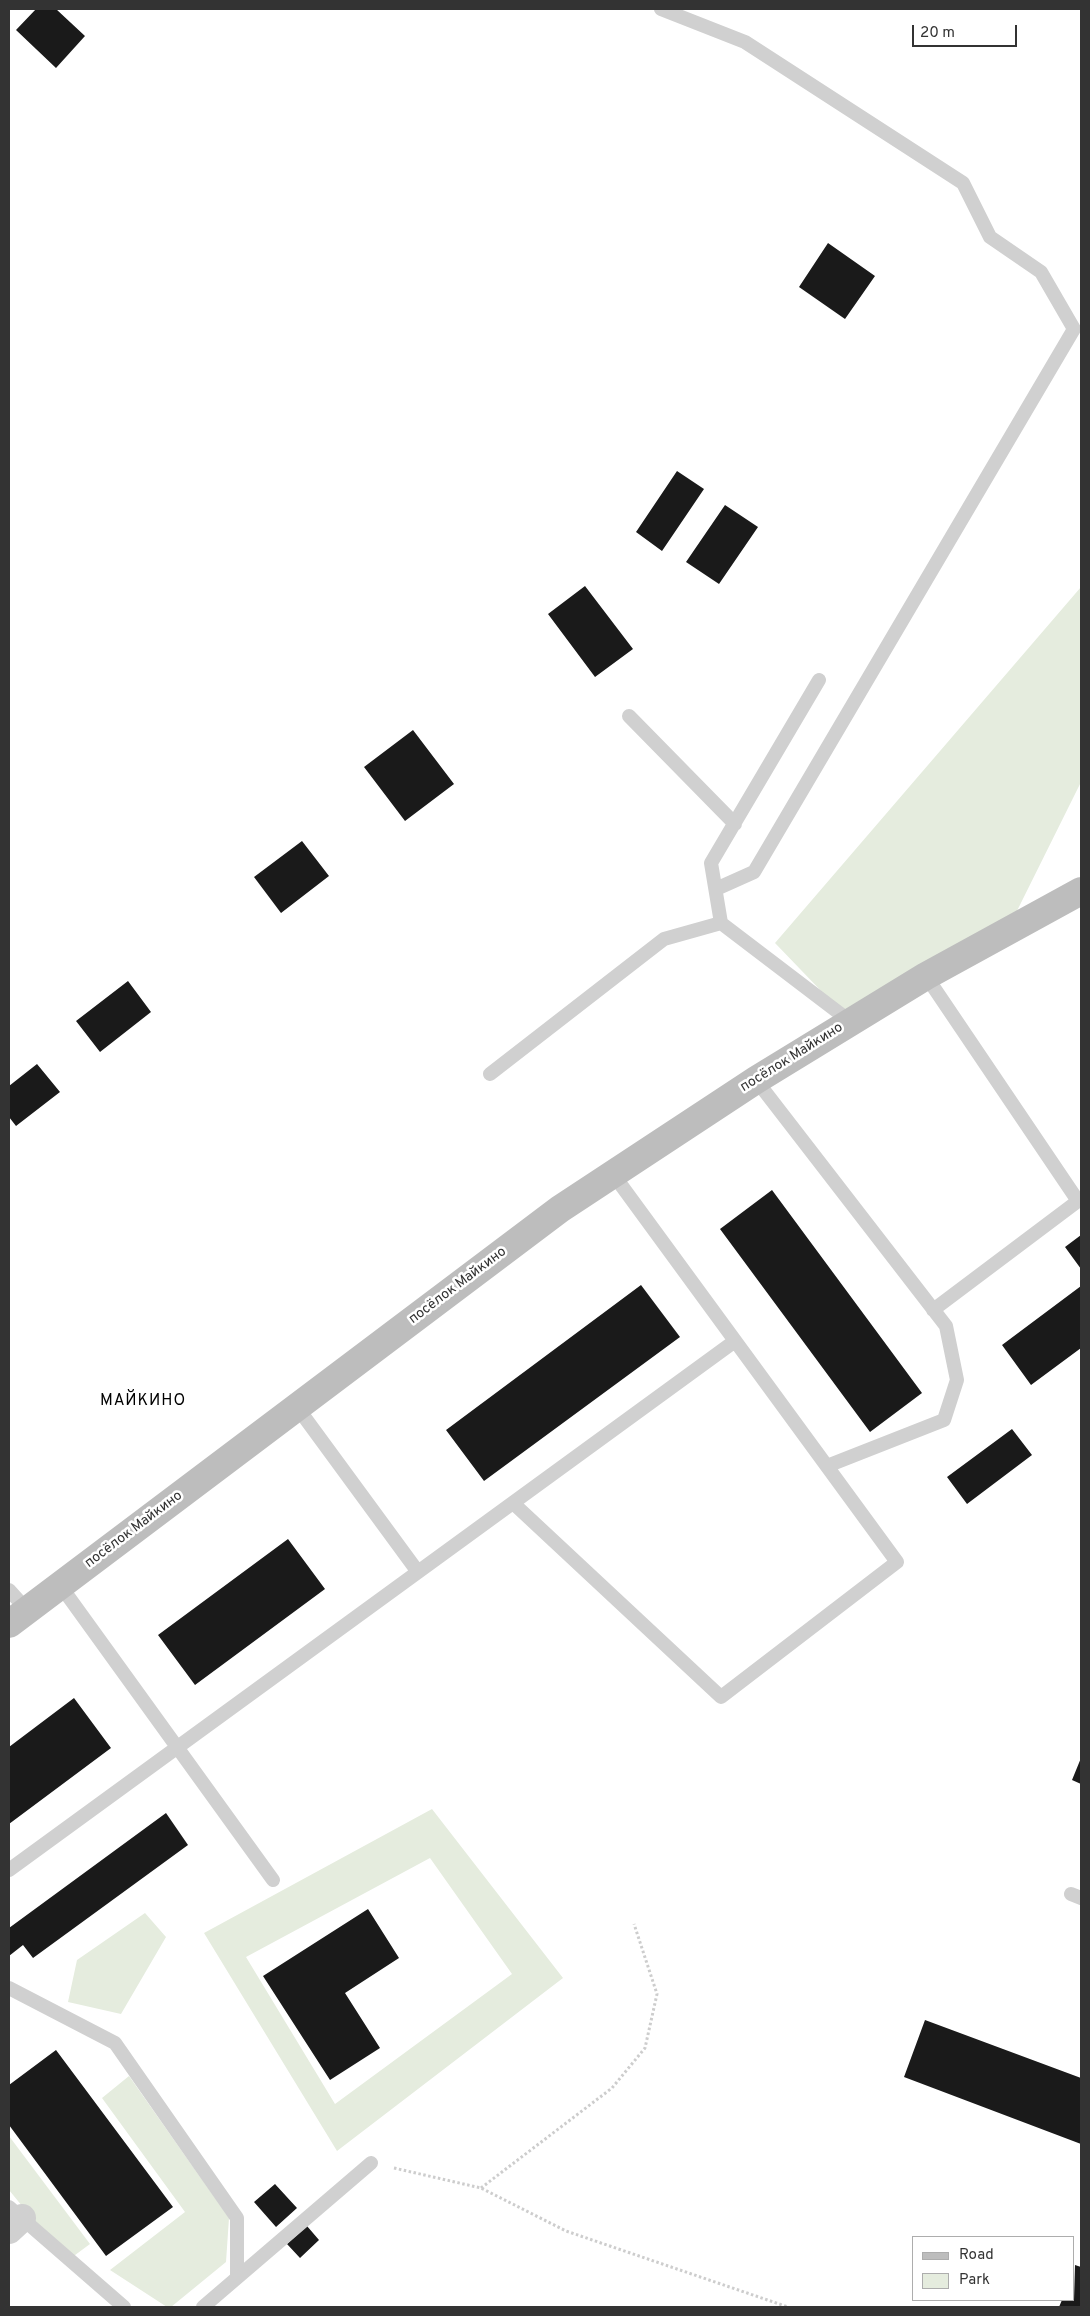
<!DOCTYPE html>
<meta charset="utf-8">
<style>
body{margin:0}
#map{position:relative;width:1090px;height:2316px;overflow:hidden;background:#fff;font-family:Overpass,sans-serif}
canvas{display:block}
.frame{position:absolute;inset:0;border:10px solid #333;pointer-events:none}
.legend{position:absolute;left:912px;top:2236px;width:162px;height:65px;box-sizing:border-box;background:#fff;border:1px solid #adadad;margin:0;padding:6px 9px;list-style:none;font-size:15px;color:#333}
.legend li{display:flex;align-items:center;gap:10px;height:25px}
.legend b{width:25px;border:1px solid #adadad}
.scale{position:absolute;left:912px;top:25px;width:105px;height:22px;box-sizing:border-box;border:2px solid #333;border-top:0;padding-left:6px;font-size:15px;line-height:18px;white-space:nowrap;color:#333;-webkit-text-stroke:4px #fff;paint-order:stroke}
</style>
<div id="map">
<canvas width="1090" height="2316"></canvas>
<div class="frame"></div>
<ul class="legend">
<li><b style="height:6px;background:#bdbdbd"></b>Road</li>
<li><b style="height:14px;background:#e5ecde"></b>Park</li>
</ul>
<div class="scale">20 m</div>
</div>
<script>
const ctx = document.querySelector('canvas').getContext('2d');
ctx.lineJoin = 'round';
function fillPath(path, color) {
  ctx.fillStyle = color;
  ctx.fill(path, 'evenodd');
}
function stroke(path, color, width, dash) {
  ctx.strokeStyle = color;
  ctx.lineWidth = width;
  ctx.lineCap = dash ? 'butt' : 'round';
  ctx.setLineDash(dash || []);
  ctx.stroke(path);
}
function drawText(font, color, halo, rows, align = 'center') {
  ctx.font = font + ' Overpass,sans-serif';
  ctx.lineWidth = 5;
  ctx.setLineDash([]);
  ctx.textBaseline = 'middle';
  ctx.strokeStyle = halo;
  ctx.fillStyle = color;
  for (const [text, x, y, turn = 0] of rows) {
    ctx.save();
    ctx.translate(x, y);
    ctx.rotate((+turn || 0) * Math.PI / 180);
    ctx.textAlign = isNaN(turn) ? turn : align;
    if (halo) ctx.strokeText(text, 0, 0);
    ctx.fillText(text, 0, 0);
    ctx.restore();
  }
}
fillPath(new Path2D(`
 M1081 587V782L1007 931 851 1022 775 943Z
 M432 1809 563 1978 337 2151 204 1933ZM430 1858 512 1974 335 2104 246 1957Z
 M145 1913 166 1937 121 2014 68 2002 77 1960Z
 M129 2076 229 2218 226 2262 171 2307H167L110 2270 185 2212 102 2098Z
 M9 2136 90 2244 67 2261 9 2190Z`), '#e5ecde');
fillPath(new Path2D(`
 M36 9H56L85 36 56 68 16 30Z
 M828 243 875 276 845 319 799 287Z
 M677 471 704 489 662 551 636 532Z
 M725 505 758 527 719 584 686 562Z
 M585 586 633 649 595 677 548 614Z
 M413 730 454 784 405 821 364 767Z
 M302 841 329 876 281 913 254 877Z
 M128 981 151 1012 100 1052 76 1021Z
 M37 1064 60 1092 16 1126 9 1117V1086Z
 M772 1190 922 1393 870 1432 720 1229Z
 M1081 1235V1269L1065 1247Z
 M641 1285 680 1337 484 1481 446 1430Z
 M1081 1286V1348L1031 1385 1002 1345Z
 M1012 1429 1032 1455 967 1504 947 1477Z
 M288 1539 325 1589 195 1685 158 1635Z
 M74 1698 111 1748 9 1824V1747Z
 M1081 1758V1784L1072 1780Z
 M166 1813 188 1845 33 1958 23 1945 9 1956V1928Z
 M368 1909 399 1958 345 1993 380 2048 330 2080 263 1976Z
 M925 2020 1081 2078V2144L904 2077Z
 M56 2050 173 2207 106 2256 9 2125V2085Z
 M275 2184 297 2208 276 2227 254 2202Z
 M307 2226 319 2240 300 2258 287 2244Z
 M1075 2265 1081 2267V2307H1059L1062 2300H1074Z`), '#1a1a1a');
stroke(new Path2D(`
 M394 2168 481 2188 566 2231 788 2307
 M481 2188 612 2088 645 2048 657 1994 634 1924`), '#cdcdcd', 3, [2.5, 2.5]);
stroke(new Path2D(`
 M661 9 745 42 963 183 990 237 1041 272 1074 329 754 872 716 889
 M819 680 711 863 721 923 851 1022
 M629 716 735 824
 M926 976 1078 1201 933 1310
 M490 1074 664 939 721 923
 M756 1080 946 1326 957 1380 944 1420 827 1466
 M297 1407 418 1572
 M513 1503 721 1697 897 1562 613 1174
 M60 1585 273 1880
 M9 1590 27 1610
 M9 1870 735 1341
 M1071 1894 1081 1898
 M9 1988 115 2043 237 2218V2277
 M9 2207 124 2307
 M203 2307 371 2163`), '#d0d0d0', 14);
stroke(new Path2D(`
 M9 2230 22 2218`), '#d0d0d0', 28);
stroke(new Path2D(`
 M9 1624 560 1209 756 1080 926 976 1081 891`), '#bdbdbd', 28);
drawText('14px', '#333', '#fff', [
 ["посёлок Майкино",792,1058,-32],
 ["посёлок Майкино",458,1286,-37],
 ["посёлок Майкино",134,1530,-37]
]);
ctx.letterSpacing = '1px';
drawText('16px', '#000', '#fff', [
 ["МАЙКИНО",143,1402]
]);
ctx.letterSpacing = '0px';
</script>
